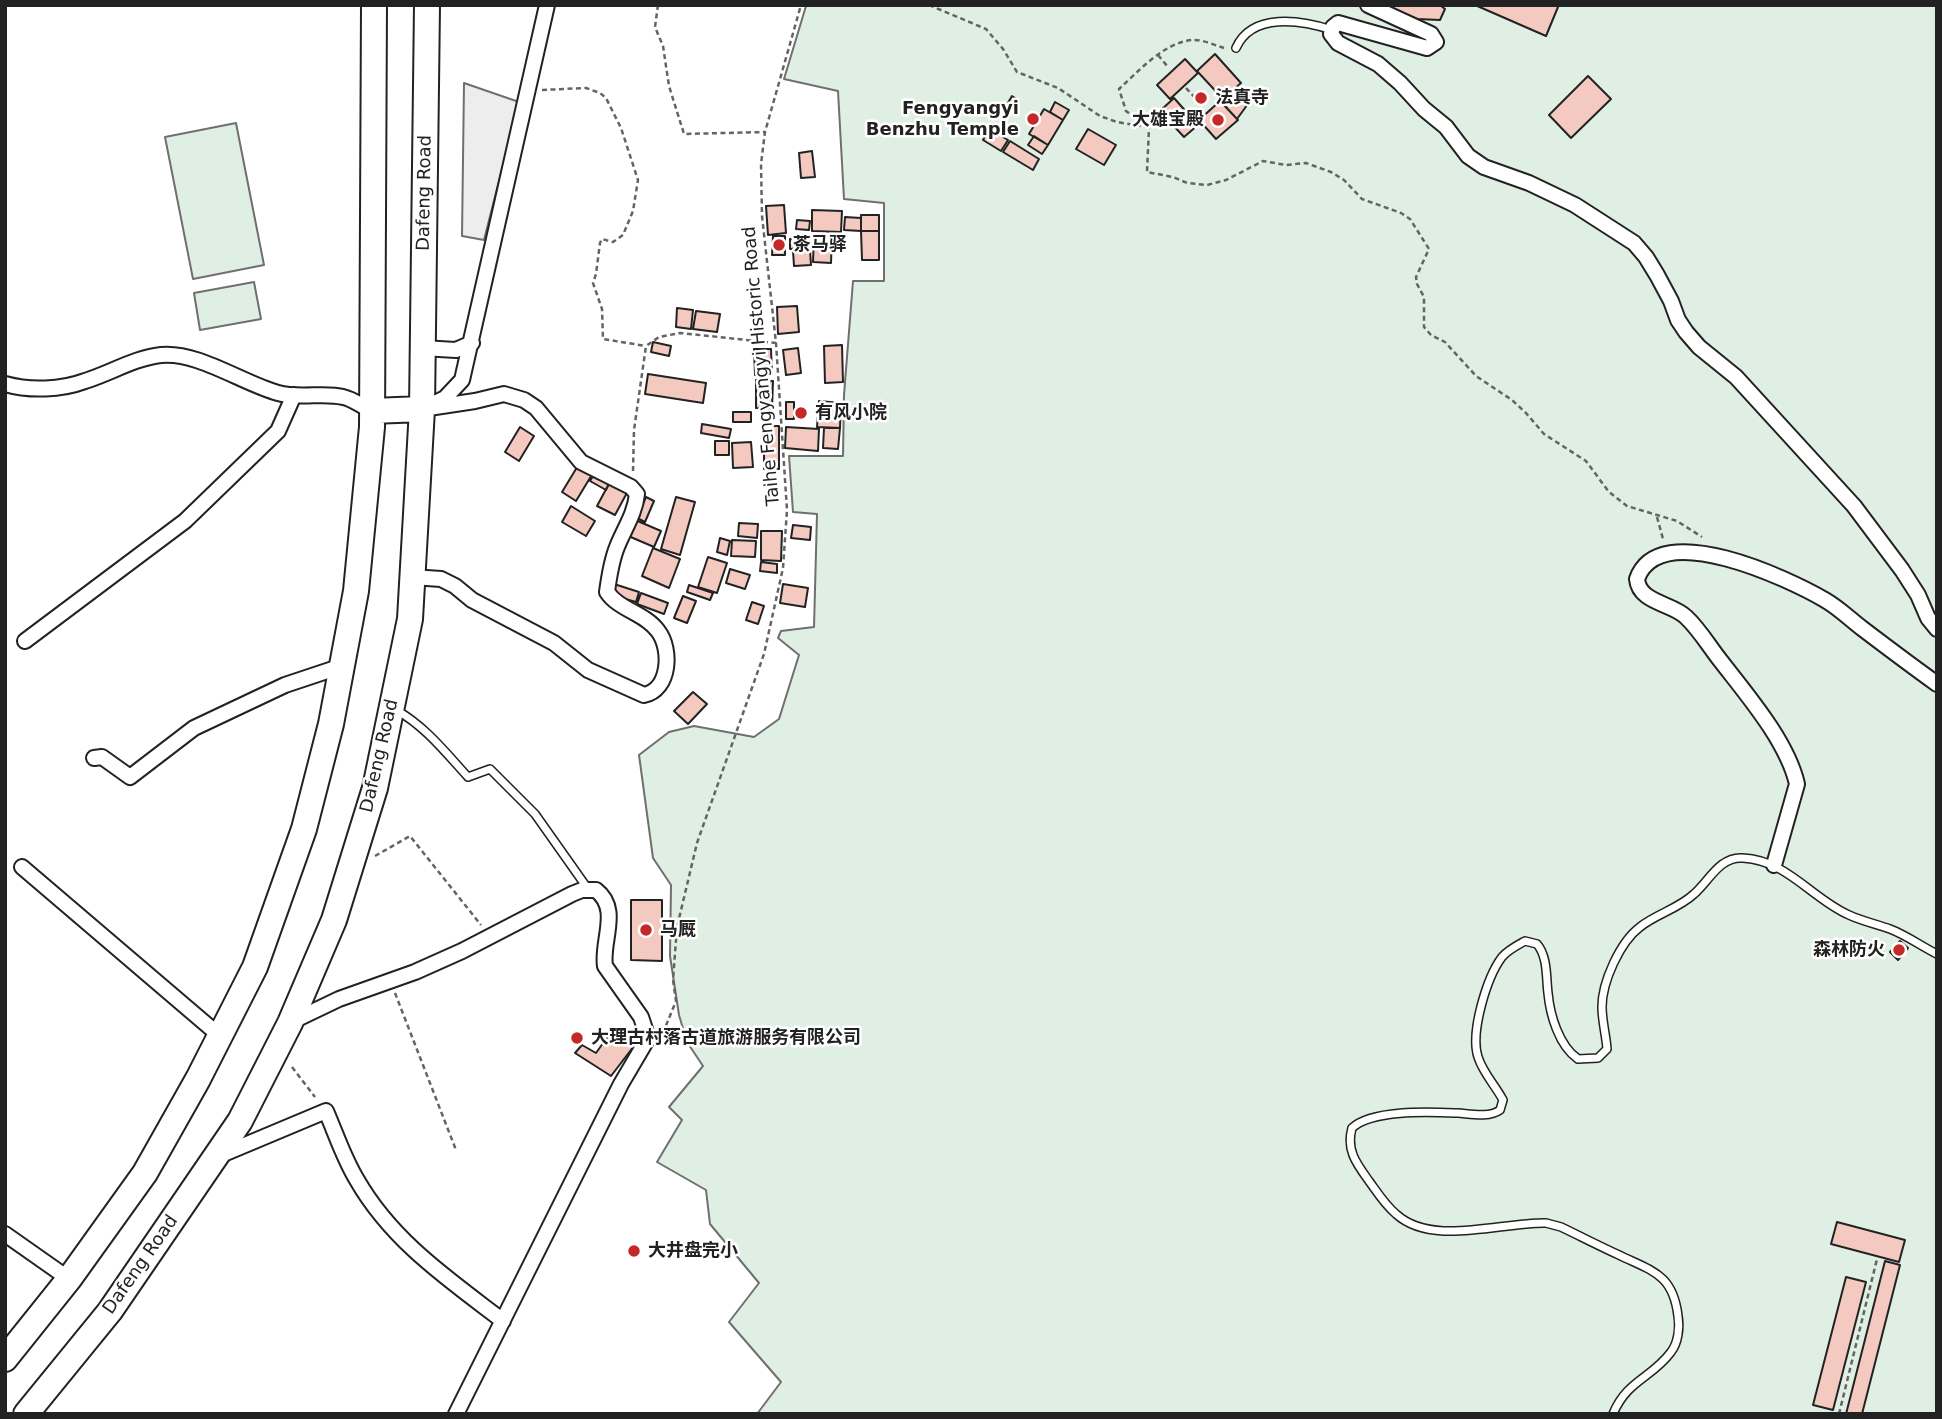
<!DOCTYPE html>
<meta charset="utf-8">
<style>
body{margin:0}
#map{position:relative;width:1942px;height:1419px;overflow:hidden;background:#fff;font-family:"DejaVu Sans",sans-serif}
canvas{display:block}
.frame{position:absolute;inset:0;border:7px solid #222;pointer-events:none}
</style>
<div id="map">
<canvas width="1942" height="1419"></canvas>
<div class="frame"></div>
</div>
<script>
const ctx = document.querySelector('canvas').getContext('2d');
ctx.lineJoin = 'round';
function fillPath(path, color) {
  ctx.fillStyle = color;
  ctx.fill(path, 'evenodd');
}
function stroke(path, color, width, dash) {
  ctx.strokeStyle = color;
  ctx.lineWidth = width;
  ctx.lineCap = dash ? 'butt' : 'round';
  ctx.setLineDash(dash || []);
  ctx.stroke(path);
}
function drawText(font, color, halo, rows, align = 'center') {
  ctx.font = font + ' "DejaVu Sans","Noto Sans SC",sans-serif';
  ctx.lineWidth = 5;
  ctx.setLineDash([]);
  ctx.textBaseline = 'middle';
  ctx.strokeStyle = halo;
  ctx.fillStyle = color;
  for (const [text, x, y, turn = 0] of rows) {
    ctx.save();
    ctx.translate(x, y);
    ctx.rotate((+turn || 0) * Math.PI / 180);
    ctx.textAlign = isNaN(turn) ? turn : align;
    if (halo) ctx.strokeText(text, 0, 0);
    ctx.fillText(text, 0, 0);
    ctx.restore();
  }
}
const green = new Path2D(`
 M1937 5V1414H757L781 1382 729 1322 759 1283 710 1224 706 1190 657 1162 682 1120 669 1107 703 1066 687 1042 679 1015 670 956 671 885 653 858 639 755 669 732 694 726 754 737 779 719 799 655 778 638 781 631 814 627 817 514 793 512 789 456H843L844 395 853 281H884V203L844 199 838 91 784 79 806 6Z
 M236 123 264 265 193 279 165 137Z
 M254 282 261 319 200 330 194 293Z`);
fillPath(green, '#e0efe3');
stroke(green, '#6f6f6f', 2);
const parking = new Path2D(`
 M464 83 519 102 484 240 462 236Z`);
fillPath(parking, '#ededed');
stroke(parking, '#6f6f6f', 2);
const building = new Path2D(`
 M1384 5H1440L1445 9 1440 20 1417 19Z
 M1475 5H1555L1558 7 1546 36Z
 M1215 54 1241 83 1223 99 1197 71Z
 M1185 59 1198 73 1170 99 1157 85Z
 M1588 76 1611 99 1571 138 1549 115Z
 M1239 87 1253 97 1237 119 1225 106Z
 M1012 96 1019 101 1013 110 1006 106Z
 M1174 98 1198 125 1184 137 1160 111Z
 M1220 101 1238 120 1216 139 1199 120Z
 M1055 102 1069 110 1063 120 1050 112Z
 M1044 109 1063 120 1048 145 1029 134Z
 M989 129 1008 140 1001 151 983 140Z
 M1088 129 1116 145 1104 165 1076 149Z
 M1034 136 1048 145 1042 154 1028 145Z
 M1010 141 1039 159 1033 170 1003 152Z
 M812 151 815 177 801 178 799 153Z
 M784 205 786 233 768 235 766 206Z
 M812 210 842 211 841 232 812 231Z
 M861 215H879V231H861Z
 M845 217 861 218V231L844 230Z
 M797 220 810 221 809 230 796 229Z
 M861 231H879V260H862Z
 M814 235 832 236 831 263 813 262Z
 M773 236H785V255H772Z
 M809 238 810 248 790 249V239Z
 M810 250 811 265 794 266 793 251Z
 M797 306 799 332 778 334 777 307Z
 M677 308 693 310 691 329 676 327Z
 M696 311 720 314 717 332 693 329Z
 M653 342 671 346 669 356 651 352Z
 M842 345 843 382 825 383 824 346Z
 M798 348 801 373 786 375 783 350Z
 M754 349H771L772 375H755Z
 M648 374 706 383 703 403 645 394Z
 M756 380 773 381 772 409 756 408Z
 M819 401 841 403 840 428 817 427Z
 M786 402H794V419H786Z
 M733 412H751V422H733Z
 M702 424 731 429 729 438 701 433Z
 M764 426H779V469H764Z
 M520 427 534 436 519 461 505 452Z
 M786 427 819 429 818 451 785 448Z
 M824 428H840L838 449 823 448Z
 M715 441H729V455H715Z
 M751 442 753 467 733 468 732 443Z
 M579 464 593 473 576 501 562 492Z
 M596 471 611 480 606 490 590 481Z
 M611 480 629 489 615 515 597 506Z
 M646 497 654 501 645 522 637 518Z
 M676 497 695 502 680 555 661 549Z
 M571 506 595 521 586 536 562 522Z
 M633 519 661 531 654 547 626 535Z
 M739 523 758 524 757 538 738 536Z
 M793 525 811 527 810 540 791 538Z
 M761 531H782L781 561 761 560Z
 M720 538 730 541 727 555 717 552Z
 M732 540 756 541 755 557 731 556Z
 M653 548 680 559 669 588 642 576Z
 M708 557 727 563 717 593 698 587Z
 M761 562 777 564V573L760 571Z
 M730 569 750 575 745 589 726 583Z
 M614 584 639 592 636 602 611 595Z
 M783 584 808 588 805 607 780 603Z
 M689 585 713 593 710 600 687 592Z
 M641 593 668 603 664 614 637 604Z
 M683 596 696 601 687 623 674 618Z
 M752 602 764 606 758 624 746 620Z
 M693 692 707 704 688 724 674 711Z
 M631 900H662V961L631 960Z
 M1900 941 1908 948 1898 960 1890 952Z
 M611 1032 634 1046 611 1076 575 1053 582 1045 596 1053Z
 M1837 1222 1905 1240 1899 1262 1831 1244Z
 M1885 1261 1900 1265 1862 1414H1846Z
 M1846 1277 1866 1282 1833 1410 1813 1405Z`);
fillPath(building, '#f3c9c0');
stroke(building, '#222', 2);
const service = new Path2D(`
 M1236 48C1252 12 1301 20 1332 30
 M396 710C425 726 446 753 468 777L490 769 535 814 588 889
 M1613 1414C1627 1380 1652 1378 1671 1352 1678 1343 1680 1328 1678 1316 1673 1274 1652 1271 1619 1255 1599 1246 1580 1236 1561 1227L1546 1223C1501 1222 1432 1247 1396 1214 1385 1205 1377 1192 1369 1181 1356 1163 1346 1150 1352 1128 1372 1109 1431 1112 1458 1113 1471 1114 1489 1118 1500 1110L1503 1100C1495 1085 1483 1073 1478 1057 1470 1032 1487 977 1502 957 1508 950 1516 946 1525 941L1537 944C1548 957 1546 978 1548 993 1550 1015 1559 1046 1578 1059L1598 1058 1607 1049C1606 1035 1602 1021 1602 1007 1602 982 1620 942 1640 927 1656 914 1678 909 1694 894 1709 881 1720 856 1743 858 1787 860 1812 899 1849 915 1862 921 1876 924 1890 929 1906 935 1921 946 1937 954`);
const minor = new Path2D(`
 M1368 5 1431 34 1436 42 1427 48 1338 23 1333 27 1331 34 1338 43 1378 64 1400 83 1424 109 1446 127 1468 156 1484 167 1529 183 1575 205 1634 243 1646 257 1657 275 1671 301 1678 320 1686 332 1699 347 1736 377 1854 506 1902 570 1918 595 1928 618 1937 629
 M422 348 456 350 472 343
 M5 384C30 391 61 390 85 381 111 373 134 358 161 355 197 351 244 384 278 393 299 399 325 392 343 397 353 399 363 407 372 411
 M433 404 445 398 462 380 547 5
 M412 577 441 579 455 586 472 600 554 643 588 670 644 695C670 690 672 649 658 631 645 613 619 610 607 592 609 577 611 562 617 547 624 529 635 514 637 494L631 487 581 462 536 408 524 400 504 394 475 401 422 409
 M25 641 185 521 278 431 294 395
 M94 758 102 757 130 777 194 728 285 685 342 666
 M1774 865 1797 784C1787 741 1747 695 1720 660 1709 646 1699 629 1686 617 1672 603 1639 603 1637 579 1659 517 1789 579 1825 600 1839 608 1851 620 1863 629 1888 648 1912 666 1937 684
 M22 867 220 1036
 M291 1022 339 999 415 972 462 951 572 894 582 890H596C621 909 601 941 605 966L641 1017 648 1038 621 1084 456 1414
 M221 1155 326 1111C336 1134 344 1159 357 1180 392 1241 448 1279 503 1321
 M5 1234 69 1279`);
const trunk = new Path2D(`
 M372 411 422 409
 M5 1359 69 1279 145 1173 198 1079 255 967 304 829 331 724 356 591 372 427 374 5
 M26 1414 110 1311 240 1121 290 1023 334 920 375 788 410 619 422 409 427 5`);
stroke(service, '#222', 10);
stroke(minor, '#222', 18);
stroke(trunk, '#222', 28);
stroke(new Path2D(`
 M658 5 655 27 663 46 669 86 684 134 765 132
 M929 5 986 29 1003 49 1017 72 1058 88 1100 116 1117 122 1147 127
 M1224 48C1214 45 1202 39 1192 40 1163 43 1139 71 1119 89L1126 111 1149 128 1147 172 1173 177 1187 183 1207 185 1226 180 1263 161 1286 165 1306 163 1331 172 1344 180 1362 199 1401 213 1410 219 1429 249 1416 277 1417 284 1424 297V327L1431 335 1445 342 1476 376 1512 400 1526 413 1544 434 1586 461 1609 492 1627 506 1677 521 1702 537
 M1158 55 1168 67
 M1186 88 1200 103
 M542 90 586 88 600 93 606 98 621 128 638 180 633 211 623 235 613 242 602 239 600 243 596 274 593 283 602 309 603 339 646 346
 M633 471 634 430 646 346 659 337 680 333 776 343
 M1657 517 1663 539
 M375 856 410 836 481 925
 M395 993 456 1150
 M660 1031 665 1028 676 1001 673 980 677 927 697 843 764 654 783 568 787 510 776 343 762 216 761 164 765 132 801 5
 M292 1067 315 1097
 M1839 1414 1877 1259`), '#646464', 2.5, [5, 3.5]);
stroke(service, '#fff', 7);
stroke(minor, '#fff', 14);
stroke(trunk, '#fff', 24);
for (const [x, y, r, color] of [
 [1201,98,7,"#c62828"],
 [1033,119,7,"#c62828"],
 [1218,120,7,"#c62828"],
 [779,245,7,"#c62828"],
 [801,413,7,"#c62828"],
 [646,930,7,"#c62828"],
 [1899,950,7,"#c62828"],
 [577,1038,7,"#c62828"],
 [634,1251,7,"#c62828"]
]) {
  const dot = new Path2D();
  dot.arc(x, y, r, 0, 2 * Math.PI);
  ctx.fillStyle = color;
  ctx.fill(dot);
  stroke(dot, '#fff', 2.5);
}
drawText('bold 18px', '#222', '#fff', [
 ["法真寺",1215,98],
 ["Fengyangyi",1019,109,"right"],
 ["Benzhu Temple",1019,130,"right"],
 ["大雄宝殿",1204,120,"right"],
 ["茶马驿",793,245],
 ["有风小院",815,413],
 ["马厩",660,930],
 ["森林防火",1885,950,"right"],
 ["大理古村落古道旅游服务有限公司",591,1038],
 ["大井盘完小",648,1251]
], 'left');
drawText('18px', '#222', '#fff', [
 ["Dafeng Road",425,193,-89],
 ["Taihe Fengyangyi Historic Road",762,366,-95],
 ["Dafeng Road",380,756,-77],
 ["Dafeng Road",141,1265,-55]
]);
</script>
